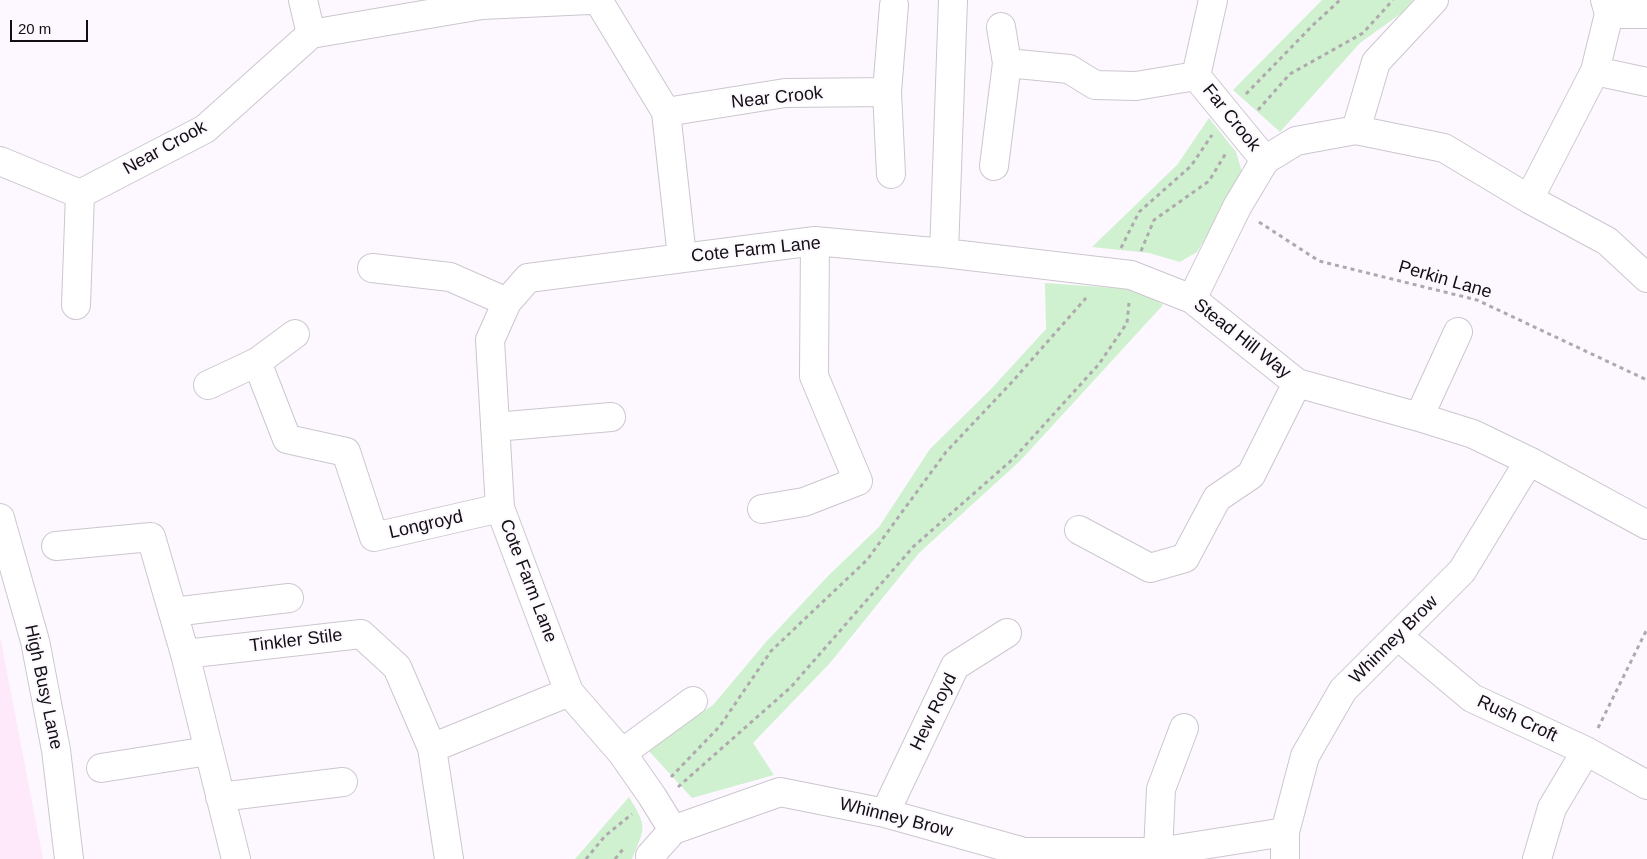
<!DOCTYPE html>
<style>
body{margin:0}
#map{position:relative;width:1647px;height:859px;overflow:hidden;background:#fdf8ff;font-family:Arial,sans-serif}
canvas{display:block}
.scale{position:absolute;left:10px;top:20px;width:78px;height:22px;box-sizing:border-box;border:2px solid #110f11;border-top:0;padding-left:6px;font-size:15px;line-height:18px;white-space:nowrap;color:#110f11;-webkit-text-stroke:4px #fdf8ff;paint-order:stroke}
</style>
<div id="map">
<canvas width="1647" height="859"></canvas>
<div class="scale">20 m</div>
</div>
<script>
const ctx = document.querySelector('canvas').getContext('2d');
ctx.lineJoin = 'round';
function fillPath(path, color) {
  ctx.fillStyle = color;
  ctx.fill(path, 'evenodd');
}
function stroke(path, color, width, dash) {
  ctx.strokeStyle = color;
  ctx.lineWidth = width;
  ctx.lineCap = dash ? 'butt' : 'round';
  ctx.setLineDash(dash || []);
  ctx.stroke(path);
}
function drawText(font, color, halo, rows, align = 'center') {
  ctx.font = font + ' Arial,sans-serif';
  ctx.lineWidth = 4;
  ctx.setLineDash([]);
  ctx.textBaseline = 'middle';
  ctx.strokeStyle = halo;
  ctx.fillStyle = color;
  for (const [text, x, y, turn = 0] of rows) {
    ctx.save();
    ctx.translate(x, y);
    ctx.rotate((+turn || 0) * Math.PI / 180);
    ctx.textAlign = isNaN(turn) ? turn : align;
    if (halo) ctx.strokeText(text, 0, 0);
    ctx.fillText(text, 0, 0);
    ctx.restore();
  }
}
fillPath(new Path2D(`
 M0 636 43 859H0Z`), '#fde9f9');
fillPath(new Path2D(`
 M1322 0H1413L1403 12 1360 43 1280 132 1233 90Z
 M1209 118 1236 152 1243 175 1197 252 1180 262 1149 253 1092 247 1177 165Z
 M1045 283 1142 290 1163 305 1020 461 919 553 830 663 753 743 774 775 692 798 647 749 713 705 766 642 828 576 879 527 930 449 991 389 1046 329Z
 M629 797C648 828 645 827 632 859H575Z`), '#d0f1cf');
const minor = new Path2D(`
 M303 0 311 34
 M598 0 666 112 682 257
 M1213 0 1196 76 1265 160
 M1609 14H1647
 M1007 63 1069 69 1095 85 1136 86 1196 76
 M1595 71 1647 82
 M666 112 785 93 887 92
 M1356 130 1376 62 1434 0
 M0 161 80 194
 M994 166 1007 63 1001 27
 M891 174 887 92 894 5
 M1529 199 1595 71 1609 14 1605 0
 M944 253 953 0
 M372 268 450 277 507 302 528 278 815 241 944 253 1131 275 1192 299 1297 383 1419 417 1473 434 1529 461 1647 525
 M1192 299 1237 207 1265 160 1296 141 1356 130 1444 148 1529 199 1607 241 1647 278
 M507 302 490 340 500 508 569 692 622 753 652 796 673 830
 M76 305 80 194 205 129 311 34 482 5 589 0
 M257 362 287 439 346 452 374 537 500 508
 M208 385 257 362 295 334
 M1419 417 1458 332
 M495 427 611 417
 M762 509 804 502 858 481 814 376 815 241
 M0 518 35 641 56 750 69 859
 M1079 530 1150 568 1185 558 1217 498 1251 475 1297 383
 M56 546 151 537 185 654 236 859
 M173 612 289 598
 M1398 636 1472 698 1586 751 1647 785
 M185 654 361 634 397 667 432 748 449 859
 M432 748 569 692
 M622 753 693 701
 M101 768 208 751
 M220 797 343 782
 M885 813 955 666 1007 633
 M1158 852 1161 789 1184 728
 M650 856 673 830 780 792 885 813 1024 852H1158L1285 832
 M1285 859V832L1305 756 1343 690 1462 571 1529 461
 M1537 859 1552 808 1586 751`);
stroke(minor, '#ccc6ce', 30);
stroke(new Path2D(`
 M1246 94 1311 27 1340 0
 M1258 110 1290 74 1363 33 1393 0
 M1259 222 1319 261 1477 300 1647 380
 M1121 248 1139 212 1191 166 1212 135
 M1141 251 1154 220 1209 181 1226 153
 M1598 728 1647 629
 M671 777 720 726 771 651 867 560 946 452 1013 381 1086 298
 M678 787 791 687 914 546 1013 459 1099 364 1127 323 1129 303
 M586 859 605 836 632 814
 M615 859 624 848`), '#ada9ae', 3, [4, 4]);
stroke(minor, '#fff', 28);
drawText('18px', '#110f11', '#fdf8ff', [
 ["Near Crook",777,98,-6],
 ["Far Crook",1231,118,51],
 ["Near Crook",165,148,-29],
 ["Cote Farm Lane",756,250,-6],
 ["Perkin Lane",1445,280,16],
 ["Stead Hill Way",1242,339,38],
 ["Longroyd",426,525,-13],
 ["Cote Farm Lane",528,581,69],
 ["Whinney Brow",1394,640,-45],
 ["Tinkler Stile",296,641,-7],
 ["High Busy Lane",43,687,78],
 ["Hew Royd",934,712,-64],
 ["Rush Croft",1517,719,25],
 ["Whinney Brow",896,818,14]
]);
</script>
